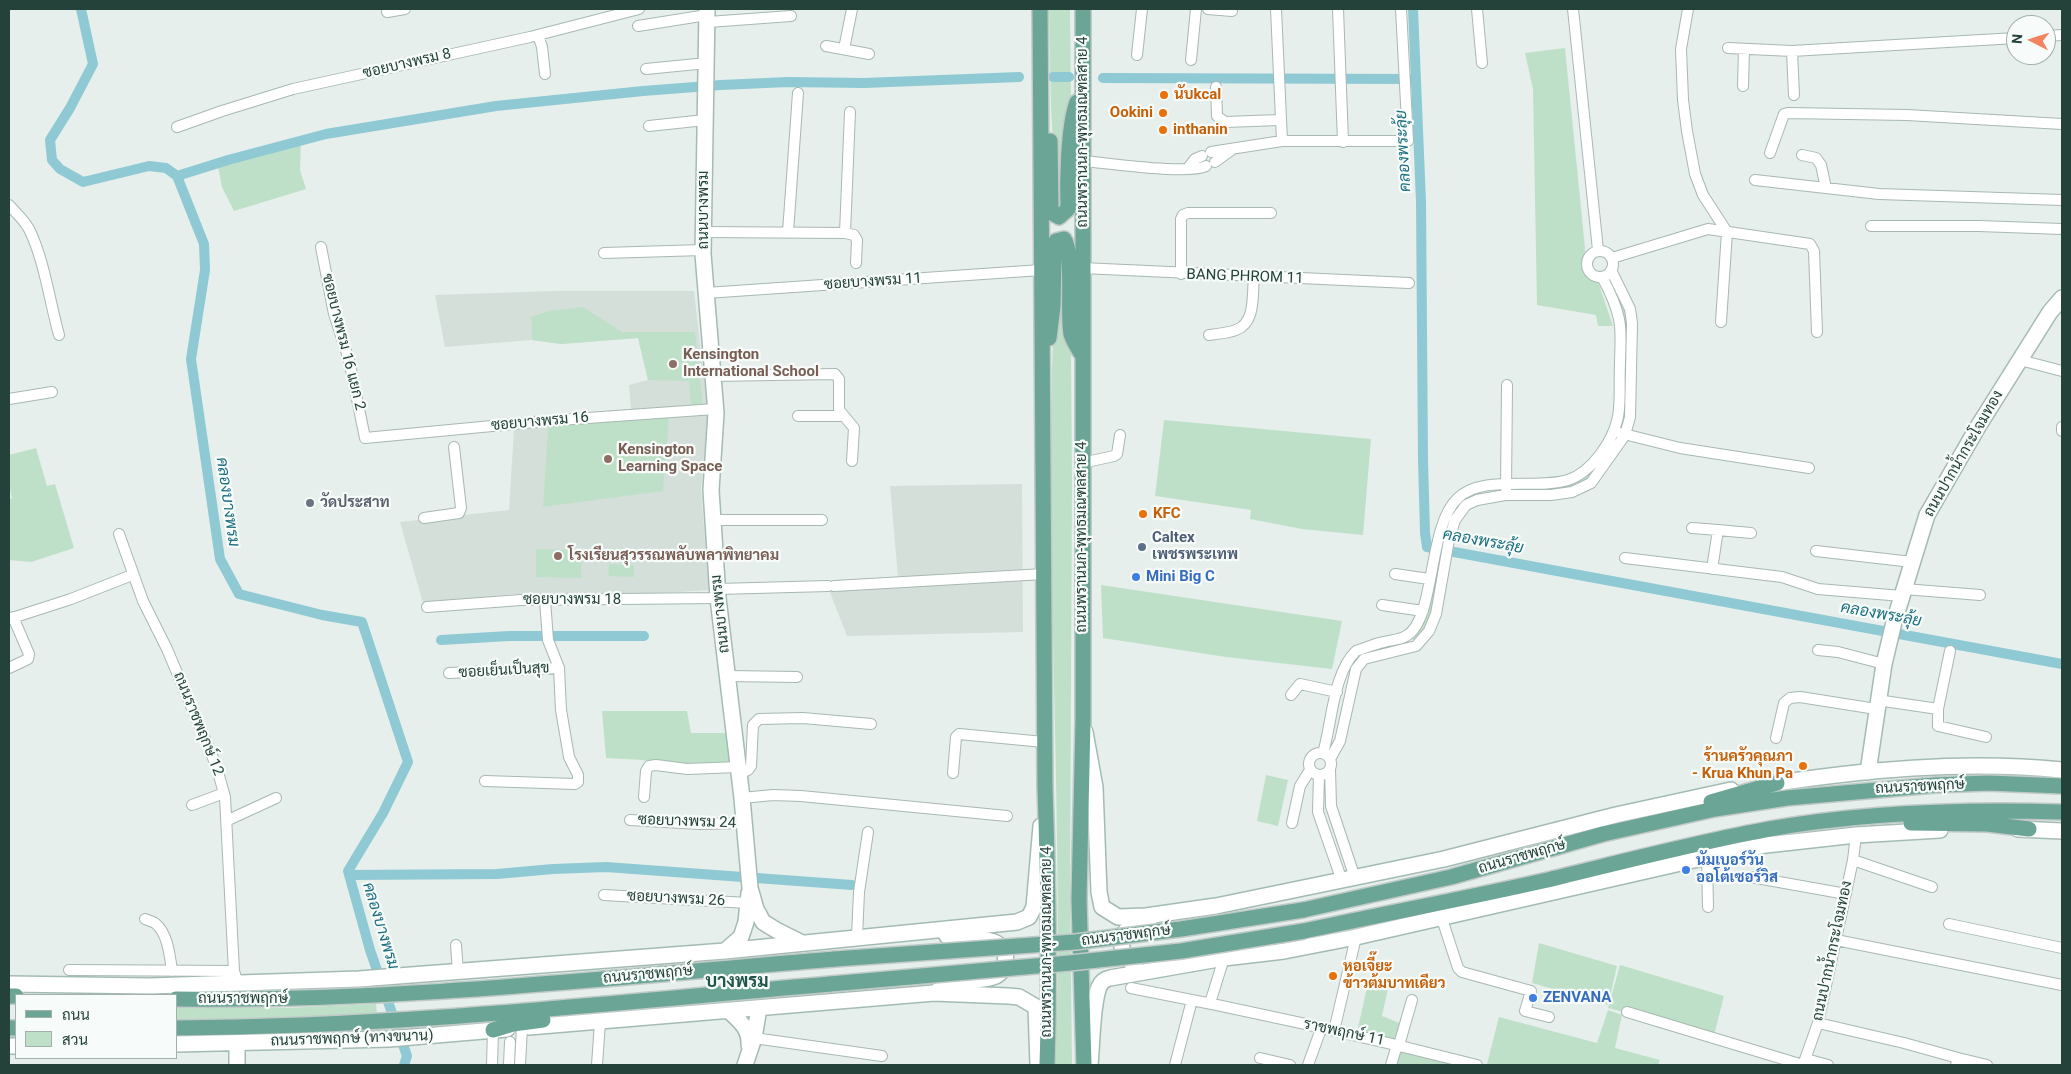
<!DOCTYPE html>
<meta charset="utf-8">
<style>
body{margin:0}
#map{position:relative;width:2071px;height:1074px;overflow:hidden;background:#e6efeb;font-family:Roboto,Sarabun,sans-serif}
canvas{display:block}
.frame{position:absolute;inset:0;border:10px solid #24423a;pointer-events:none}
.legend{position:absolute;left:15px;top:994px;width:162px;height:65px;box-sizing:border-box;background:#f7fbf9;border:1px solid #a3b1ad;margin:0;padding:6px 9px;list-style:none;font-size:15px;color:#24423a}
.legend li{display:flex;align-items:center;gap:10px;height:25px}
.legend b{width:25px;border:1px solid #a3b1ad}
.north{position:absolute;left:2006px;top:15px;width:50px;height:50px;box-sizing:border-box;background:#f7fbf9;border:1px solid #a3b1ad;border-radius:50%;rotate:275deg;font-size:14px;font-weight:700;line-height:20px;text-align:center;color:#24423a}
.north::after{content:'';display:block;margin:auto;width:18px;height:22px;background:#f4845f;clip-path:polygon(50% 0,100% 100%,50% 72%,0 100%)}
</style>
<div id="map">
<canvas width="2071" height="1074"></canvas>
<div class="frame"></div>
<ul class="legend">
<li><b style="height:6px;background:#6aa596"></b>ถนน</li>
<li><b style="height:14px;background:#bfe0c8"></b>สวน</li>
</ul>
<div class="north">N</div>
</div>
<script>
const ctx = document.querySelector('canvas').getContext('2d');
ctx.lineJoin = 'round';
function fillPath(path, color) {
  ctx.fillStyle = color;
  ctx.fill(path, 'evenodd');
}
function stroke(path, color, width, dash) {
  ctx.strokeStyle = color;
  ctx.lineWidth = width;
  ctx.lineCap = dash ? 'butt' : 'round';
  ctx.setLineDash(dash || []);
  ctx.stroke(path);
}
function drawText(font, color, halo, rows, align = 'center') {
  ctx.font = font + ' Roboto,Sarabun,sans-serif';
  ctx.lineWidth = 4.5;
  ctx.setLineDash([]);
  ctx.textBaseline = 'middle';
  ctx.strokeStyle = halo;
  ctx.fillStyle = color;
  for (const [text, x, y, turn = 0] of rows) {
    ctx.save();
    ctx.translate(x, y);
    ctx.rotate((+turn || 0) * Math.PI / 180);
    ctx.textAlign = isNaN(turn) ? turn : align;
    if (halo) ctx.strokeText(text, 0, 0);
    ctx.fillText(text, 0, 0);
    ctx.restore();
  }
}
fillPath(new Path2D(`
 M554 291H694L707 405 631 410 629 385 648 380 638 338 561 344 532 340 445 347 435 295Z
 M705 415 707 416 708 419 701 490 709 590 662 593 515 594 423 603 400 522 509 510 514 429Z
 M1022 484 1023 632 847 636 829 590 898 577 890 486Z`), '#d4dfda');
fillPath(new Path2D(`
 M1049 9H1070L1071 104 1064 209 1058 210 1056 199 1051 108Z
 M1565 48 1585 248C1585 259 1582 267 1587 278L1598 282 1613 326H1598L1596 315 1537 305 1533 89 1525 53Z
 M301 141 300 170 306 189 234 211 222 187 218 166Z
 M1062 248 1071 349 1072 484 1070 894 1072 1065H1056C1063 832 1047 600 1052 367 1053 327 1058 287 1062 248Z
 M1611 278 1626 311 1629 326 1625 423 1620 422 1624 335 1606 280Z
 M583 307 622 332H695L703 405 691 406 689 381 648 380 638 338 561 344 532 340 531 317 549 311Z
 M669 416 663 491 543 507 548 426Z
 M1164 420 1371 439 1363 535 1302 529 1250 519 1251 510 1155 496Z
 M1613 439 1617 442C1610 453 1603 464 1595 474 1574 497 1538 492 1511 492V487L1564 484Z
 M36 448 47 486 55 484 74 548 31 562 9 560V500L12 498 9 484V455Z
 M608 548 633 549V561L608 560Z
 M536 549 582 550 581 578 536 577Z
 M1436 563 1441 564C1436 591 1435 622 1413 640L1410 637Z
 M609 564 634 565V577L608 576Z
 M1101 585 1342 621 1332 669 1226 657 1103 638Z
 M602 711H687L691 733H729L731 764 683 767 642 760 606 758Z
 M1266 775 1288 780 1278 826 1257 821Z
 M1539 943 1617 966 1608 1005 1532 983Z
 M1620 965 1724 996 1714 1035 1608 1008Z
 M1369 979 1389 984 1382 1016 1402 1024 1396 1040 1357 1032Z
 M376 1004 377 1014 225 1020H176V1008H285Z
 M1608 1010 1622 1015 1615 1048 1660 1060 1658 1065 1487 1064 1499 1017 1597 1043Z
 M1398 1049 1463 1065H1395Z`), '#bfe0c8');
stroke(new Path2D(`
 M81 9 93 64 70 108 50 140 52 160 60 169 83 182 149 166 166 168 177 176 204 244 205 270 191 359 220 559 239 594 322 615 362 622 408 762 383 813 348 871 370 950 407 1056 404 1065
 M1413 9 1421 202 1423 460 1425 533 1427 547 2062 664
 M1053 77H1069
 M1103 78 1412 79
 M177 176 228 160 326 134 496 106 643 91 721 85 788 82 864 83 1019 77
 M441 640 509 636H644
 M349 875 497 874 553 869 606 867 852 885`), '#8ec9d4', 10);
const street = new Path2D(`
 M1208 9 1232 11
 M1276 9 1282 141
 M1338 9 1343 142
 M1477 9 1482 63
 M1573 9 1598 250
 M1688 9 1681 49 1683 100 1687 131 1695 174 1703 195 1727 232 1721 322
 M387 12 405 9
 M708 22 791 16
 M638 26 707 15
 M538 35 542 47 545 74
 M2046 36 2062 35
 M826 46 869 54
 M1728 48 1792 51 2016 38
 M844 49 852 9
 M1792 51 1794 95
 M1137 55 1142 9
 M1191 60 1196 9
 M646 69 707 63
 M1743 86 1744 49
 M1216 87 1217 116 1225 122 1280 120
 M649 126 705 120
 M177 127 222 111 293 89 530 37 639 9
 M1211 152 1282 141H1408L1401 9
 M1770 153 1784 114 1788 113 1907 115 2062 124
 M1802 155 1816 158 1821 165 1826 188
 M1083 161C1108 163 1187 175 1206 166
 M1215 162 1233 149
 M1188 168 1195 159 1202 156
 M1755 180 1879 194 2062 200
 M9 205C16 213 24 220 29 229 44 259 50 303 59 335
 M1871 226H1979L2062 229
 M703 232 845 233 854 235 857 240 856 263
 M788 232 798 93
 M845 233 850 112
 M321 247 334 314 349 360 365 438 545 421 715 409
 M1587 264a13 13 0 1 1 26 0a13 13 0 1 1-26 0Z
 M604 253 703 250
 M1612 258 1708 229 1810 244 1814 251 1817 332
 M1082 268 1409 283
 M1181 274V219L1183 215 1188 213H1271
 M706 293 1041 270
 M1209 335C1217 334 1228 333 1236 330 1256 323 1252 295 1254 277
 M2020 360 2062 371
 M712 376 835 374 839 379V410L854 428 852 461
 M9 399 52 392
 M798 416H842
 M2062 431V427
 M1620 433 1680 448 1809 468
 M1082 463 1114 456 1117 454 1120 435
 M1506 489 1507 385
 M424 518 459 513 461 508 454 447
 M713 520H822
 M1692 528 1718 530 1712 569
 M1718 530 1751 533
 M119 534 143 601 167 649 216 765 225 797 234 971 238 984
 M1816 551 1912 562
 M1625 558 1782 577 1818 589 1902 596
 M1395 574 1429 579
 M834 586 1044 574
 M718 589 828 586
 M1904 589 1980 595
 M1382 605 1423 611
 M427 607 521 600 718 598
 M9 619 71 599 132 575
 M1818 650 1838 652 1884 664
 M9 668 28 659 29 654 13 617
 M449 673 559 668
 M728 676 797 677
 M1291 695 1300 684 1337 692
 M1877 700 1938 709 1950 651
 M1938 709V726L1986 737
 M1776 738 1784 703 1790 698 1800 697 1876 709
 M1309 764a11 11 0 1 1 22 0a11 11 0 1 1-22 0Z
 M1323 753C1332 723 1333 673 1356 651 1365 648 1374 644 1384 642 1391 640 1400 640 1406 636 1436 620 1427 526 1458 498 1483 474 1536 490 1568 480 1592 472 1613 441 1618 417 1621 400 1619 381 1620 364 1620 350 1622 333 1619 319 1616 304 1609 290 1602 277
 M1330 759 1340 741 1356 669 1364 659 1416 646 1429 631 1436 614 1449 540 1455 520 1466 505 1477 500 1505 495H1551L1572 492 1591 483 1625 435 1630 417 1632 323 1630 309 1611 270
 M1330 770 1331 806 1355 878
 M953 773 956 737 959 734 1044 742
 M739 774 748 770 751 766 753 725 759 719 803 718 871 724
 M1319 775 1318 812 1342 881
 M485 781 575 784 578 782V775L569 757 561 710 559 668 548 640 545 600
 M644 797 646 771 649 766 656 765 687 769 738 767
 M742 798 773 795 801 796 1007 816
 M192 805 224 793
 M630 820 700 824 744 823
 M226 821 276 798
 M1292 823 1300 786 1310 770
 M1707 857 1708 907
 M1853 860 1932 887
 M1751 877 1846 894
 M604 895 748 903
 M145 919C148 920 154 922 156 924 168 934 170 957 172 971
 M1442 919 1458 968 1462 972 1531 991 1525 1011 1549 1017
 M1949 924 2062 948
 M857 937 859 892 868 832
 M1836 940 2062 985
 M456 945 458 972
 M69 970 234 971
 M1131 988C1247 1010 1363 1036 1477 1065
 M1210 1003 1224 958
 M1627 1012 1803 1065
 M1818 1023 1904 1043 1958 1058 1956 1065
 M1334 1031 1356 937
 M754 1038 882 1056
 M1399 1045 1412 1000
 M1260 1058 1290 1065
 M1958 1058 1987 1065
 M1806 1059 1828 1065
 M492 1065 493 1030
 M509 1065 510 1042
 M520 1065 522 1027
 M597 1065 600 1022
 M1175 1065 1192 1000
 M1308 1065 1321 1029
 M1391 1065 1397 1045
 M1803 1065 1818 1023 1853 860 1856 835`);
const secondary = new Path2D(`
 M707 9 703 254 716 413 711 490 718 598 742 798 750 888 756 909 763 922 776 930 802 943
 M1085 732 1095 787 1099 892 1102 907 1118 917 1146 916 1216 906 1444 859 1616 815 1731 790
 M1868 772 1884 664 1894 622 1927 515 1979 425 2050 312 2062 298
 M1764 785C1862 770 1963 760 2062 770
 M2018 829 2062 831
 M725 951 741 937 746 922 749 893
 M1134 964C1121 956 1116 938 1130 927 1135 923 1142 923 1149 921
 M9 984 150 986 359 979 725 951 1017 922 1029 917 1034 907 1041 826
 M934 993C940 990 945 985 951 983 964 978 980 982 993 977 999 975 1004 970 1005 963 1011 933 965 939 947 936
 M729 1011C740 1021 750 1029 749 1045
 M529 1027 934 993 1008 996 1019 997 1036 1007 1038 1065
 M176 1044 389 1039 507 1029
 M9 1046H16
 M237 1065V1043
 M745 1065 754 1038 759 1008
 M1090 1065C1092 1046 1092 1004 1099 987 1101 982 1105 979 1110 978L1224 958 1284 951 1356 937 1707 857 1766 845 1856 835 1940 830`);
const primary = new Path2D(`
 M1040 9 1045 787C1048 880 1050 972 1047 1065
 M1083 9V721L1079 899 1084 1065
 M1050 141 1051 207 1052 213 1059 217 1068 209C1067 182 1068 126 1077 102
 M1049 338 1053 306 1054 247 1056 241 1064 239C1074 252 1067 315 1071 334 1073 341 1077 346 1080 352
 M1711 802 1777 783
 M1911 823 1987 824 2029 829
 M1303 910 1451 877 1603 834 1715 809 1787 798 1935 785 1988 783 2062 786
 M1304 931C1383 914 1463 899 1543 881 1618 863 1693 843 1769 829 1866 812 1964 809 2062 812
 M9 996H16
 M176 999C397 1002 616 977 835 959
 M9 1028H16
 M176 1028C395 1027 612 1003 830 984
 M493 1030 513 1024 543 1020`);
stroke(street, '#a8b8b2', 12);
stroke(secondary, '#a4bbb3', 18);
stroke(primary, '#c2cac8', 18);
stroke(street, '#fff', 10);
stroke(secondary, '#fff', 15);
stroke(primary, '#6aa596', 15);
const primaryBridge = new Path2D(`
 M835 959 1075 942 1181 929 1303 910
 M830 984 1070 963 1181 951 1304 931`);
stroke(primaryBridge, '#c2cac8', 18, []);
stroke(primaryBridge, '#6aa596', 15);
for (const [x, y, r, color] of [
 [1164,95,5,"#e8710a"],
 [1163,113,5,"#e8710a"],
 [1163,130,5,"#e8710a"],
 [673,364,5,"#8d6e63"],
 [608,459,5,"#8d6e63"],
 [310,503,5,"#6b7280"],
 [1143,514,5,"#e8710a"],
 [1142,547,5,"#5c6f8a"],
 [558,556,5,"#8d6e63"],
 [1136,577,5,"#3f7fe0"],
 [1803,766,5,"#e8710a"],
 [1686,870,5,"#3f7fe0"],
 [1333,976,5,"#e8710a"],
 [1533,998,5,"#3f7fe0"]
]) {
  const dot = new Path2D();
  dot.arc(x, y, r, 0, 2 * Math.PI);
  ctx.fillStyle = color;
  ctx.fill(dot);
  stroke(dot, '#f7fbf9', 2);
}
drawText('15px', '#24423a', '#f7fbf9', [
 ["ซอยบางพรม 8",407,64,-13],
 ["ถนนพรานนก-พุทธมณฑลสาย 4",1083,132,-90],
 ["ถนนบางพรม",704,210,-90],
 ["BANG PHROM 11",1245,277,2],
 ["ซอยบางพรม 11",873,282,-4],
 ["ซอยบางพรม 16 แยก 2",343,342,76],
 ["ซอยบางพรม 16",540,422,-5],
 ["ถนนปากน้ำกระโจมทอง",1964,454,-60],
 ["ถนนพรานนก-พุทธมณฑลสาย 4",1082,537,-90],
 ["ซอยบางพรม 18",572,600],
 ["ถนนบางพรม",721,614,-96],
 ["ซอยเย็นเป็นสุข",504,671,-3],
 ["ถนนราชพฤกษ์ 12",198,724,68],
 ["ถนนราชพฤกษ์",1920,787,-3],
 ["ซอยบางพรม 24",687,822,2],
 ["ถนนราชพฤกษ์",1522,857,-16],
 ["ซอยบางพรม 26",676,899,3],
 ["ถนนราชพฤกษ์",1126,936,-7],
 ["ถนนพรานนก-พุทธมณฑลสาย 4",1047,942,-90],
 ["ถนนปากน้ำกระโจมทอง",1833,951,-78],
 ["ถนนราชพฤกษ์",648,975,-5],
 ["ถนนราชพฤกษ์",243,999],
 ["ราชพฤกษ์ 11",1344,1033,12],
 ["ถนนราชพฤกษ์ (ทางขนาน)",352,1039,-2]
]);
drawText('bold 15px', '#c56008', '#f7fbf9', [
 ["นับkcal",1174,95],
 ["Ookini",1153,113,"right"],
 ["inthanin",1173,130],
 ["KFC",1153,514],
 ["ร้านครัวคุณภา",1793,757,"right"],
 ["- Krua Khun Pa",1793,774,"right"],
 ["หอเจี๊ยะ",1343,967],
 ["ข้าวต้มบาทเดียว",1343,984]
], 'left');
drawText('bold 15px', '#785e54', '#f7fbf9', [
 ["Kensington",683,355],
 ["International School",683,372],
 ["Kensington",618,450],
 ["Learning Space",618,467],
 ["โรงเรียนสุวรรณพลับพลาพิทยาคม",568,556]
], 'left');
drawText('bold 15px', '#5b616d', '#f7fbf9', [
 ["วัดประสาท",320,503]
], 'left');
drawText('bold 15px', '#4e5e75', '#f7fbf9', [
 ["Caltex",1152,538],
 ["เพชรพระเทพ",1152,555]
], 'left');
drawText('bold 15px', '#366cbe', '#f7fbf9', [
 ["Mini Big C",1146,577],
 ["นัมเบอร์วัน",1696,861],
 ["ออโต้เซอร์วิส",1696,878],
 ["ZENVANA",1543,998]
], 'left');
drawText('italic 16px', '#1c6f80', '#f7fbf9', [
 ["คลองพระลุ้ย",1404,151,-93],
 ["คลองบางพรม",227,502,82],
 ["คลองพระลุ้ย",1483,542,10],
 ["คลองพระลุ้ย",1881,615,10],
 ["คลองบางพรม",380,926,73]
]);
drawText('bold 18px', '#1f5548', '#f7fbf9', [
 ["บางพรม",737,982]
]);
</script>
